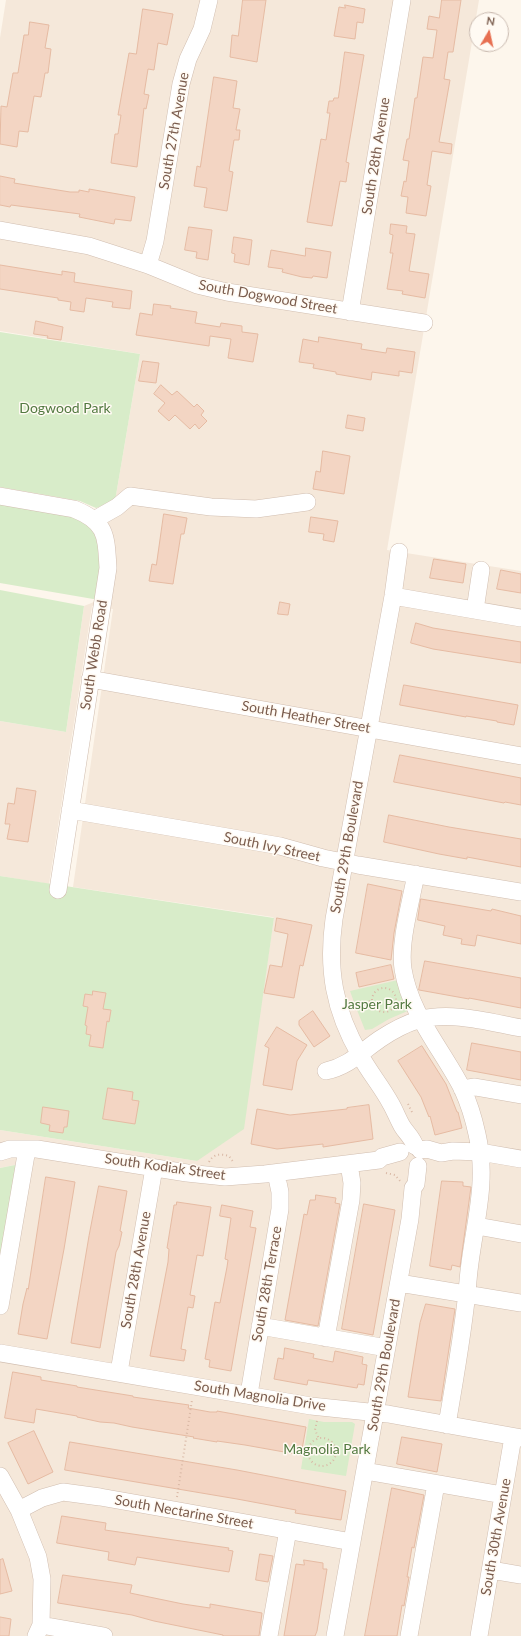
<!DOCTYPE html>
<style>
body{margin:0}
#map{position:relative;width:521px;height:1636px;overflow:hidden;background:#fdf6ec;font-family:Lato,sans-serif}
canvas{display:block}
.north{position:absolute;left:469px;top:12px;width:40px;height:40px;box-sizing:border-box;background:#fffaf3;border:1px solid #cabbb1;border-radius:50%;rotate:9deg;font-size:11px;font-weight:700;line-height:16px;text-align:center;color:#7a5c4d}
.north::after{content:'';display:block;margin:auto;width:14px;height:18px;background:#e76f51;clip-path:polygon(50% 0,100% 100%,50% 72%,0 100%)}
</style>
<div id="map">
<canvas width="521" height="1636"></canvas>
<div class="north">N</div>
</div>
<script>
const ctx = document.querySelector('canvas').getContext('2d');
ctx.lineJoin = 'round';
function fillPath(path, color) {
  ctx.fillStyle = color;
  ctx.fill(path, 'evenodd');
}
function stroke(path, color, width, dash) {
  ctx.strokeStyle = color;
  ctx.lineWidth = width;
  ctx.lineCap = dash ? 'butt' : 'round';
  ctx.setLineDash(dash || []);
  ctx.stroke(path);
}
function drawText(font, color, halo, rows, align = 'center') {
  ctx.font = font + ' Lato,sans-serif';
  ctx.lineWidth = 3;
  ctx.setLineDash([]);
  ctx.textBaseline = 'middle';
  ctx.strokeStyle = halo;
  ctx.fillStyle = color;
  for (const [text, x, y, turn = 0] of rows) {
    ctx.save();
    ctx.translate(x, y);
    ctx.rotate((+turn || 0) * Math.PI / 180);
    ctx.textAlign = isNaN(turn) ? turn : align;
    if (halo) ctx.strokeText(text, 0, 0);
    ctx.fillText(text, 0, 0);
    ctx.restore();
  }
}
fillPath(new Path2D(`
 M6 0H479L387 550 521 571V1636H0V1264L15 1165 0 1168V1130L197 1161 264 984 274 918 272 917 73 887 113 609 92 606 49 884 0 876V721L66 732 84 606 99 600 94 529 96 508 115 501 140 354 177 360 0 331V38Z`), '#f5e8da');
fillPath(new Path2D(`
 M0 332 140 354 115 501 96 508 80 501 0 487Z
 M0 503 80 516 94 529 103 563 99 600 0 583Z
 M0 590 84 606 66 732 0 721Z
 M0 876 274 918 244 1129 197 1161 0 1130Z
 M398 980 410 1010 389 1019 372 1029 365 1030 355 1005 350 991Z
 M15 1165 17 1173 0 1277V1168Z
 M309 1419 324 1422H352L355 1424 346 1476 301 1469Z`), '#d8ecc9');
const building = new Path2D(`
 M243 0H266L257 62 230 57 232 35 238 36Z
 M442 0H461L453 52H448L444 79 450 80 439 142 452 144 451 154 432 151 427 185 431 186 426 216 406 213 408 197 401 196 404 181 406 182 409 161 403 160 407 139H409L415 98H417L423 57 433 58 437 30 427 29 429 16 439 18Z
 M345 5 365 9 363 23 357 22 355 39 334 36 339 7 345 8Z
 M143 9 173 14 167 45 158 43 154 70 148 69 144 94 149 95 146 109 144 108 137 167 111 163 115 134H118L121 115H118L129 53 136 54Z
 M30 22 49 25 45 48 51 49 48 73H45L41 97 34 96 28 132 19 131 17 147 0 144 1 106 7 107 13 73H18L24 35H28Z
 M345 52 364 55 346 162 349 163 346 182 340 181 332 226 307 222 321 139 326 140 330 113H327L329 101H333L334 98H338Z
 M214 77 237 81 233 108 240 109 236 130H240L239 140H234L229 171 233 172 227 211 204 207 207 188 194 186 197 166 200 167Z
 M0 176 15 179 14 183 70 192H79V190L89 192V189L135 197 131 221 115 219 114 224 79 217 80 214 11 205 10 207 0 205Z
 M391 224 407 226 406 233 415 234 409 271 429 274 425 298 402 294 403 291 387 289 393 253H390L393 235 390 234Z
 M189 227 212 230 208 260 196 258 197 252 185 250Z
 M234 237 252 240 249 265 234 262 235 254 232 253Z
 M306 248 331 252 327 278 313 276 312 278 302 277 282 272 283 269 268 267 271 250 305 256Z
 M0 265 62 275V271L75 273 74 282 132 291 130 309 112 307 113 302 86 298 84 312 70 310 71 302 58 300V298L0 289Z
 M154 304 171 306 170 308 197 312 195 323 220 327 221 323 242 326V332L258 334 253 362 228 358 231 339 210 336 209 346 136 335 140 313 152 315Z
 M36 321 63 327 61 340 47 338 48 336 34 334Z
 M319 337 362 344 361 349 386 353 387 348 415 352 412 373 399 371V376L372 372 371 380 336 374V372L313 368 314 364 299 362 303 339 318 342Z
 M143 361 159 363 156 383 139 381Z
 M161 385 172 395 177 391 194 407 197 404 204 411 201 415 207 421 199 429 195 424 190 429 175 415 169 421 158 411 165 403 154 394Z
 M348 415 365 418 363 431 346 428Z
 M323 451 350 456 344 494 313 489 316 471 320 472Z
 M164 514 187 518 184 534H181L173 584 149 581 152 564 156 565Z
 M311 517 338 521 334 542 323 540 324 534 309 532Z
 M434 559 466 564 463 583 430 578Z
 M501 570 521 574V593L497 589Z
 M280 602 290 604 288 615 278 614Z
 M416 623 433 628 521 642V663L433 649 411 643Z
 M404 685 518 705 514 725 497 722V721L466 716V717L400 705Z
 M400 755 521 778V805L505 802 504 803 394 782Z
 M17 788 36 791 28 842 7 839 10 824H5L8 803 14 804Z
 M389 815 449 827 521 839V867L467 857V859L439 854 384 842Z
 M368 884 402 891 394 933 391 960 356 953Z
 M421 899 491 911 492 909 521 916V944L477 935 475 946 461 944 462 939 443 935 445 926 418 920Z
 M277 918 312 925 303 966 300 965 294 998 264 993 270 965 282 967 288 934 275 931Z
 M425 961 521 978V1008L469 998V999L419 990Z
 M391 965 394 979 359 987 356 973Z
 M93 991 106 993 103 1009 111 1010 109 1022 107 1021 103 1048 89 1046 91 1035 86 1034 87 1026 85 1025 88 1007 83 1006 85 994 92 995Z
 M313 1011 330 1036 314 1047 299 1025V1021Z
 M277 1027 307 1045 297 1061 292 1090 263 1085 269 1048 265 1046Z
 M472 1043 521 1052V1080L467 1070Z
 M422 1046 446 1084 457 1112H458L462 1128 435 1135 430 1116 429 1117 421 1097 398 1061Z
 M108 1088 133 1092 132 1100 139 1101 135 1124 103 1119Z
 M369 1105 373 1139 323 1147V1144L277 1149 251 1144 257 1109 290 1115 347 1109V1108Z
 M43 1107 69 1111 67 1127H64L63 1133 49 1131 50 1125 41 1123Z
 M46 1177 75 1182 64 1249 47 1339 18 1334 23 1304 27 1288 28 1289Z
 M442 1181 463 1182V1186L471 1187 460 1267 452 1265 451 1270 430 1266Z
 M99 1186 127 1191 120 1231 122 1232 119 1246 116 1252 100 1348 71 1343 89 1236Z
 M316 1195 336 1198 335 1203 340 1204 318 1326 285 1320 304 1214 307 1215 310 1200H315Z
 M177 1202 211 1207 203 1256 197 1255 190 1295 195 1296 193 1308 188 1307 181 1349 186 1350 184 1361 150 1356 168 1262 169 1249 167 1248 174 1205H176Z
 M364 1204 395 1210 373 1335 342 1329Z
 M222 1205 253 1211 250 1227 256 1228 231 1371 209 1367 210 1360 205 1359 215 1302 220 1303 227 1267 228 1260 225 1259 231 1218 220 1216Z
 M426 1304 455 1309 441 1401 408 1397 420 1323Z
 M285 1348 314 1354 313 1358 333 1362 335 1351 363 1357 362 1364 367 1365 364 1385 358 1384 357 1388 308 1380 307 1385 274 1379 278 1358 283 1359Z
 M13 1372 41 1377V1380L77 1386V1387L133 1396V1397L189 1405 188 1408 210 1412H217V1411L306 1427 301 1455 245 1445 217 1441V1442L193 1438 194 1437 132 1427 114 1423 100 1422 77 1417V1416L36 1409 34 1423 5 1418Z
 M34 1431 53 1472 28 1484 8 1443Z
 M402 1437 442 1444 437 1472 397 1464Z
 M70 1442 237 1470 346 1491 341 1520 295 1513 296 1510 237 1499 65 1470Z
 M392 1488 424 1495 414 1548 412 1547 407 1577H409L404 1606 402 1605 397 1636H365Z
 M62 1516 106 1523 105 1530 229 1548 228 1550 233 1551 229 1572 137 1557 135 1565 108 1560 109 1552 57 1543Z
 M260 1554 273 1556 268 1582 256 1580Z
 M3 1559 12 1591 0 1594V1560Z
 M304 1560 323 1563V1569H327L317 1631 315 1636H284L296 1564 304 1565Z
 M63 1575 132 1585 130 1593 183 1604 210 1608V1604L262 1613 259 1636H223V1635L154 1621 132 1615 58 1603Z
 M0 1617 11 1619 9 1636H0Z`);
fillPath(building, '#f3d5c3');
stroke(building, '#e6bba3', 1);
const minor = new Path2D(`
 M0 230 89 246 148 265 197 285 227 292 424 323
 M148 265 155 241 181 84 188 59 202 29 209 0
 M350 312 402 0
 M0 496 74 509C107 522 106 536 108 568L58 890
 M94 520 117 507 130 496 211 507 256 509 307 502
 M399 552 393 596 334 919C327 969 334 1010 360 1055 369 1072 382 1087 391 1104 395 1111 398 1119 402 1126 406 1133 412 1137 415 1146
 M393 596 521 618
 M475 610 481 570
 M90 679 521 756
 M70 810 280 846 323 858 358 865 521 892
 M416 874C411 902 399 942 403 969 410 1014 442 1049 462 1088 468 1101 474 1120 477 1134 489 1186 472 1230 468 1281 464 1329 455 1377 447 1425
 M326 1071C349 1066 361 1052 380 1039 392 1031 405 1024 418 1020 451 1011 488 1022 521 1028
 M462 1089 475 1087 521 1095
 M420 1150 427 1149 441 1153 453 1151 480 1152 521 1159
 M0 1152 10 1149H37L187 1173 225 1177 265 1174 379 1160 382 1157 400 1152
 M477 1226 521 1234
 M399 1283 521 1303
 M0 1306 27 1149
 M260 1326 387 1348
 M326 1338 351 1200 352 1183 349 1164
 M0 1353 311 1406 388 1414 521 1438
 M119 1372 154 1168
 M249 1394 280 1209V1192L276 1173
 M365 1471 503 1495
 M0 1476 19 1510 38 1557 42 1579 41 1625 36 1636
 M19 1510 42 1498 63 1492 100 1497 174 1510 352 1542
 M491 1570 521 1575
 M41 1625 104 1636
 M269 1636 288 1530
 M335 1636 410 1219 413 1188 416 1184 418 1166
 M409 1636 436 1484
 M479 1636 513 1437`);
stroke(minor, '#d1beb0', 18);
stroke(new Path2D(`
 M372 1000a12 12 0 1 1 24 0a12 12 0 1 1-24 0Z
 M353 1003 372 1001
 M408 1104 413 1114
 M209 1162C214 1153 221 1154 229 1156L234 1163
 M386 1173 395 1175 400 1181
 M317 1421 315 1430 319 1439
 M308 1452a14 14 0 1 1 28 0a14 14 0 1 1-28 0Z
 M177 1497 192 1400`), '#d9b8a5', 2, [1, 3]);
stroke(minor, '#fff', 17);
drawText('14px', '#7a5c4d', '#fffaf3', [
 ["South 27th Avenue",174,131,-80],
 ["South 28th Avenue",376,156,-81],
 ["South Dogwood Street",268,297,10],
 ["South Webb Road",94,655,-81],
 ["South Heather Street",306,717,10],
 ["South Ivy Street",272,847,12],
 ["South 29th Boulevard",347,847,-80],
 ["South Kodiak Street",165,1167,8],
 ["South 28th Avenue",136,1270,-80],
 ["South 28th Terrace",267,1284,-80],
 ["South 29th Boulevard",384,1365,-80],
 ["South Magnolia Drive",260,1396,9],
 ["South Nectarine Street",184,1512,10],
 ["South 30th Avenue",496,1537,-80]
]);
drawText('14px', '#537a41', '#fffaf3', [
 ["Dogwood Park",65,408],
 ["Jasper Park",377,1004],
 ["Magnolia Park",327,1449]
]);
</script>
